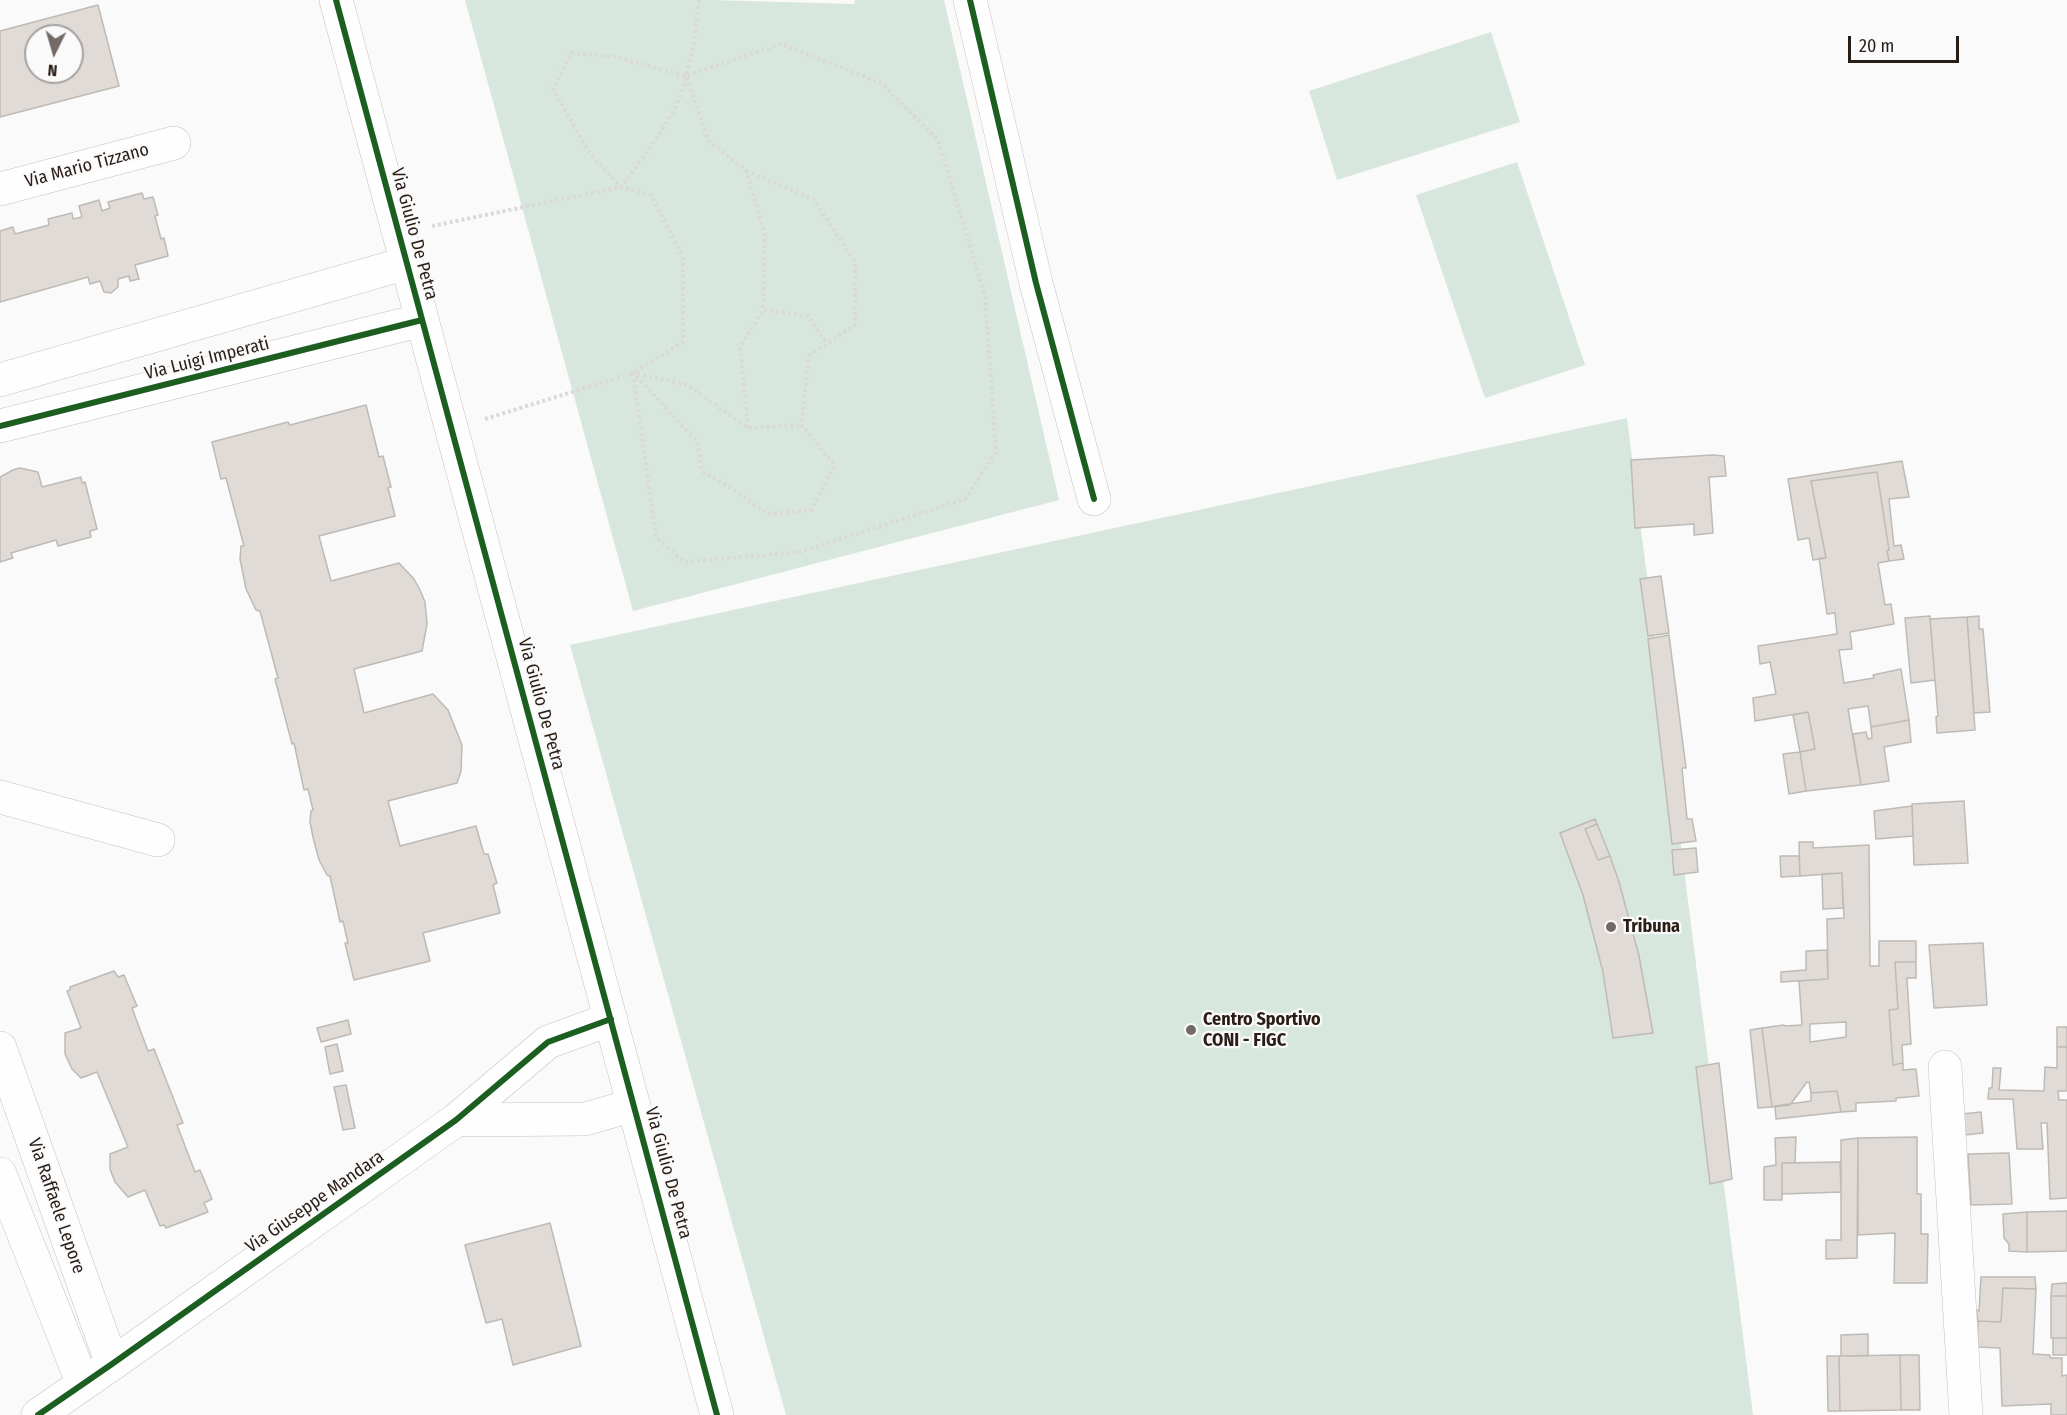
<!DOCTYPE html>
<style>
body{margin:0}
#map{position:relative;width:2067px;height:1415px;overflow:hidden;background:#fafafa;font-family:"Fira Sans Condensed",sans-serif}
canvas{display:block}
.north{position:absolute;left:24px;top:24px;width:60px;height:60px;box-sizing:border-box;background:#fafafa;border:2px solid #a7a29f;border-radius:50%;rotate:185deg;font-size:16px;font-weight:700;line-height:24px;text-align:center;color:#2a1d16}
.north::after{content:'';display:block;margin:auto;width:21px;height:27px;background:#736a66;clip-path:polygon(50% 0,100% 100%,50% 72%,0 100%)}
.scale{position:absolute;left:1848px;top:36px;width:111px;height:27px;box-sizing:border-box;border:3px solid #2a1d16;border-top:0;padding-left:8px;font-size:18px;line-height:21px;white-space:nowrap;color:#2a1d16;-webkit-text-stroke:4px #fafafa;paint-order:stroke}
</style>
<div id="map">
<canvas width="2067" height="1415"></canvas>
<div class="north">N</div>
<div class="scale">20 m</div>
</div>
<script>
const ctx = document.querySelector('canvas').getContext('2d');
ctx.lineJoin = 'round';
function fillPath(path, color) {
  ctx.fillStyle = color;
  ctx.fill(path, 'evenodd');
}
function stroke(path, color, width, dash) {
  ctx.strokeStyle = color;
  ctx.lineWidth = width;
  ctx.lineCap = dash ? 'butt' : 'round';
  ctx.setLineDash(dash || []);
  ctx.stroke(path);
}
function drawText(font, color, halo, rows, align = 'center') {
  ctx.font = font + ' "Fira Sans Condensed",sans-serif';
  ctx.lineWidth = 4.5;
  ctx.setLineDash([]);
  ctx.textBaseline = 'middle';
  ctx.strokeStyle = halo;
  ctx.fillStyle = color;
  for (const [text, x, y, turn = 0] of rows) {
    ctx.save();
    ctx.translate(x, y);
    ctx.rotate((+turn || 0) * Math.PI / 180);
    ctx.textAlign = isNaN(turn) ? turn : align;
    if (halo) ctx.strokeText(text, 0, 0);
    ctx.fillText(text, 0, 0);
    ctx.restore();
  }
}
fillPath(new Path2D(`
 M465 0H713L854 4 855 0H944L1059 500 633 611Z
 M1491 32 1520 122 1337 180 1309 91Z
 M1517 162 1585 365 1485 398 1416 195Z
 M1627 418 1753 1415H786L570 645Z`), '#d8e7de');
const building = new Path2D(`
 M98 5 119 86 0 117V31ZM36 36H72V72H36Z
 M142 193 144 199 153 197 158 215 155 216 161 239 164 238 168 256 135 265 139 279 130 281 129 276 118 279V287L111 293 104 292 100 281 90 284 88 277 0 302V231L13 227 15 234 49 225 48 219 72 213 73 219 82 217 79 206 99 200 102 211 110 208 108 202Z
 M366 405 379 457 383 456 391 487 388 488 395 516 319 536 331 581 399 563 414 579 420 590 425 602 427 624 422 651 354 669 364 713 433 694 448 710 462 745 461 771 457 783 388 801 400 846 476 826 484 854H488L497 883 493 885 500 913 423 933 430 961 354 980 345 943H348L343 921 340 922 330 876 327 875 319 860 313 837 310 822 311 811 313 810 308 789 304 790 294 743 292 744 275 679 278 678 260 611 256 610 246 589 240 559 241 546H244L226 478 221 479 212 442 288 422 290 425Z
 M1713 455 1724 456 1726 476 1709 477 1713 533 1694 535V524L1635 528 1631 460Z
 M1902 461 1909 497 1889 499 1894 546 1901 545 1904 559 1889 561 1887 551 1889 550 1877 472 1811 481 1826 558 1813 560 1809 538 1798 540 1788 479Z
 M20 468 38 472 42 487 81 477 82 483 85 482 97 529 90 531 91 537 58 546 56 540 11 553 13 558 0 562V477L13 470Z
 M1877 472 1889 550 1887 551 1889 561 1878 563 1885 605 1891 604 1894 624 1850 632 1852 649 1839 650 1844 683 1874 678 1873 675 1901 669 1909 720 1871 727 1868 706 1848 709 1861 785 1806 791 1800 752 1815 749 1808 712 1755 721 1753 698 1776 694 1770 662 1760 664 1758 646 1837 634 1835 613 1827 614 1819 558H1826L1811 481Z
 M1661 576 1669 633 1648 636 1640 579Z
 M1930 616 1935 680 1911 683 1905 618Z
 M1979 616V629H1983L1990 712 1974 713 1967 617Z
 M1967 617 1975 730 1937 733 1936 717 1938 716 1930 619Z
 M1669 635 1686 768H1682L1687 819H1692L1696 841 1672 844 1648 639Z
 M1808 712 1815 749 1800 752 1793 715Z
 M1909 720 1911 742 1884 747 1889 781 1861 785 1853 734 1866 732 1868 739 1872 738 1871 727Z
 M1800 752 1806 791 1789 794 1783 754Z
 M1964 801 1968 863 1914 865 1912 804Z
 M1912 806 1913 836 1876 839 1874 811Z
 M1595 819 1597 824 1585 829 1598 860 1610 856 1619 882 1639 956 1653 1033 1613 1038 1603 972 1583 895 1560 833Z
 M1597 824 1610 856 1598 860 1585 829Z
 M1799 842H1813V848L1869 845 1870 966H1879V941H1916V962H1895L1898 1009 1889 1010 1893 1065 1903 1063V1070L1916 1069 1919 1096 1896 1098V1101L1856 1103V1111L1841 1112 1837 1091 1811 1093 1809 1082H1807L1790 1105 1772 1107 1762 1028 1784 1025 1785 1026 1802 1025 1799 981 1828 979 1827 919 1844 918 1842 873 1800 876ZM1846 1022V1037L1810 1042V1024Z
 M1696 848 1698 872 1674 875 1672 850Z
 M1780 856H1799L1800 876 1781 877Z
 M1842 873 1843 908 1823 909 1822 874Z
 M1983 943 1987 1005 1934 1008 1929 945Z
 M1827 950 1828 979 1781 982V972L1806 970V951Z
 M1895 962H1916V978H1907L1911 1044 1902 1045 1903 1063 1893 1065 1889 1010 1898 1009Z
 M114 971 118 977 124 975 137 1006 132 1008 148 1051 154 1049 183 1123 177 1125 195 1172 200 1170 212 1199 204 1203 208 1212 166 1228 164 1225 160 1226 145 1190 128 1197 115 1182 110 1169V1154L128 1147 97 1072 81 1078 72 1069 65 1054V1033L81 1028 67 991 70 990V987Z
 M348 1020 351 1034 321 1042 317 1028Z
 M2057 1027H2067V1047H2057Z
 M1762 1028 1772 1107 1758 1108 1750 1030Z
 M337 1044 343 1071 330 1074 325 1047Z
 M2057 1047H2067V1091H2058L2059 1100H2067V1198L2050 1199 2047 1123H2041L2043 1149H2017L2013 1099H1988L1989 1088H1992L1993 1068H2001L1999 1090 2044 1091 2045 1067 2057 1068Z
 M1719 1063 1732 1179 1710 1184 1696 1067Z
 M346 1085 355 1128 343 1130 334 1087Z
 M1837 1091 1841 1112 1776 1119 1775 1106 1811 1101V1093Z
 M1981 1112 1983 1133 1955 1136 1952 1115Z
 M1796 1137 1795 1163H1782V1200H1764V1167L1776 1165 1775 1138Z
 M1917 1137V1194H1921V1234H1928L1927 1283H1894L1895 1233 1858 1235V1138Z
 M1858 1138 1857 1258 1826 1259V1240H1841V1140Z
 M2009 1153 2012 1204 1971 1205 1968 1154Z
 M1840 1162 1841 1192 1782 1194V1163Z
 M2067 1211V1251L2027 1252V1212Z
 M2027 1212V1252L2009 1251V1244L2004 1238 2003 1214Z
 M550 1223 581 1346 513 1365 502 1319 486 1323 465 1245Z
 M1981 1277H2035L2036 1289 2003 1288 2001 1322 1978 1321 1976 1310 1979 1311Z
 M2067 1283V1296H2051L2052 1284Z
 M2003 1288 2036 1289 2033 1354 2050 1355V1358H2062V1376L2067 1375V1415H2051V1404L2002 1406 2000 1348 1977 1347 1978 1321 2001 1322Z
 M2051 1296H2067V1338H2051Z
 M1868 1334V1356H1841V1335Z
 M2053 1338H2067V1355H2053Z
 M1900 1355H1919L1920 1410H1901Z
 M1900 1355 1901 1410 1840 1411 1839 1356Z
 M1827 1356H1839L1840 1411H1828Z`);
fillPath(building, '#e0dbd6');
stroke(building, '#bebab5', 1.5);
const minor = new Path2D(`
 M336 0 717 1415
 M970 0 1036 283 1094 499
 M0 189 174 143
 M0 380 407 263
 M0 426 422 320
 M0 797 158 840
 M0 1048 112 1364
 M1945 1067 1966 1415
 M456 1120 585 1119 634 1105
 M0 1174 83 1384
 M38 1415 112 1364 456 1120 548 1042 611 1019`);
stroke(minor, '#c7c1bd', 34);
stroke(new Path2D(`
 M699 0 694 42 686 76 615 57 571 53 553 89 589 152 621 187 651 195 683 257V342L633 373 656 537 684 562 800 552 965 499 996 452 985 296 938 140 881 83 781 44 686 76 708 140 746 171 765 235 763 310 808 316 827 344
 M746 171 813 199 855 262V325L809 356 801 425 835 465 811 510 768 514 733 489 702 471 697 441 633 373 687 385 748 428 801 425
 M432 226 621 187C645 155 677 116 686 77
 M485 419 633 373
 M748 428 740 347 763 310`), '#dad9d8', 4, [3, 3]);
stroke(minor, '#fefefe', 33);
stroke(new Path2D(`
 M336 0 717 1415
 M970 0 1036 283 1094 499
 M0 426 422 320
 M38 1415 112 1364 456 1120 548 1042 611 1019`), '#1b5e20', 6);
for (const [x, y, r, color] of [
 [1611,927,6,"#736a66"],
 [1191,1030,6,"#736a66"]
]) {
  const dot = new Path2D();
  dot.arc(x, y, r, 0, 2 * Math.PI);
  ctx.fillStyle = color;
  ctx.fill(dot);
  stroke(dot, '#fafafa', 2);
}
drawText('18px', '#2a1d16', '#fafafa', [
 ["Via Mario Tizzano",87,166,-15],
 ["Via Giulio De Petra",414,234,75],
 ["Via Luigi Imperati",207,359,-14],
 ["Via Giulio De Petra",541,704,75],
 ["Via Giulio De Petra",668,1173,75],
 ["Via Giuseppe Mandara",315,1202,-35],
 ["Via Raffaele Lepore",56,1206,71]
]);
drawText('bold 18px', '#2a1d16', '#fafafa', [
 ["Tribuna",1623,927],
 ["Centro Sportivo",1203,1020],
 ["CONI - FIGC",1203,1041]
], 'left');
</script>
